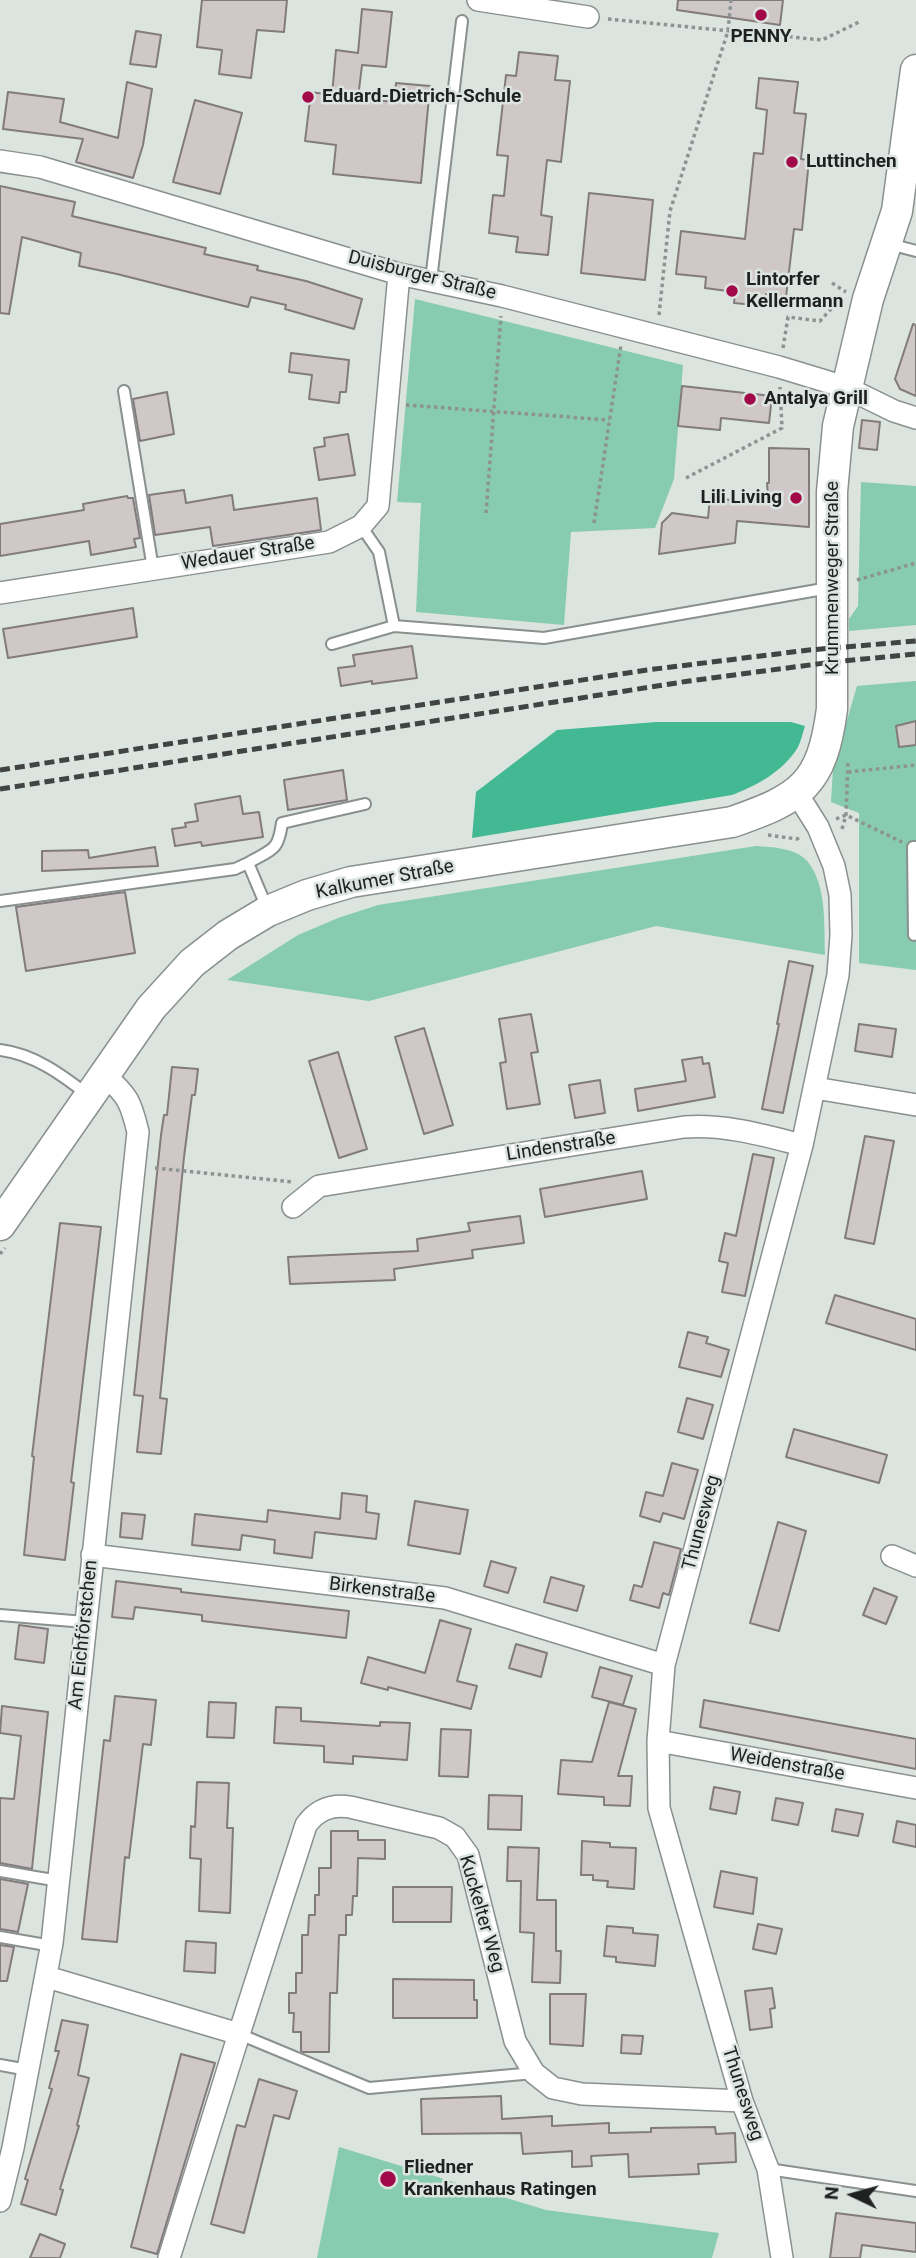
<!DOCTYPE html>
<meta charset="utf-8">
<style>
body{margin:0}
#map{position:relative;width:916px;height:2258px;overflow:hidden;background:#dce4e0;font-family:Roboto,sans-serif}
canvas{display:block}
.north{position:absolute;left:818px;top:2160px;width:70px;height:70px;-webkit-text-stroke:5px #dce4e0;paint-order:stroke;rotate:275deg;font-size:19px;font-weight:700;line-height:28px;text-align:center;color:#1e2120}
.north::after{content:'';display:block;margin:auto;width:24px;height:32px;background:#1e2120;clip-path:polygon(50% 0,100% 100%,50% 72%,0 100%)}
</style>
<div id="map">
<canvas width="916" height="2258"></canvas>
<div class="north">N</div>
</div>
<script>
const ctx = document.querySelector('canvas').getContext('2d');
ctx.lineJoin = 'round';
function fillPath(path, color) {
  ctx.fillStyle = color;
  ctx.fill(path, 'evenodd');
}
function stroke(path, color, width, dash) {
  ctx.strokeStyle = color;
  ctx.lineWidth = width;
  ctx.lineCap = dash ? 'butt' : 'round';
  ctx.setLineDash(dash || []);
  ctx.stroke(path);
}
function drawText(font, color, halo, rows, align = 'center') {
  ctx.font = font + ' Roboto,sans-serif';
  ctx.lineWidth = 5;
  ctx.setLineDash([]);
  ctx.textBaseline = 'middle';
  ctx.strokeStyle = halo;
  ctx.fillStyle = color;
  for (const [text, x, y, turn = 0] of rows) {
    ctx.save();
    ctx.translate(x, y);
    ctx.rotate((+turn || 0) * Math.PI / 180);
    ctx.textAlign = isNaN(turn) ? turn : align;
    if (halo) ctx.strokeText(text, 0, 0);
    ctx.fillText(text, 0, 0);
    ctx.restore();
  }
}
fillPath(new Path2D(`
 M415 299 683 365 674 479 655 528 571 532 564 625 416 612 421 503 397 502Z
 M861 482 916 486V625L849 631V619L858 606Z
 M916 681V970L859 963V813L831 802 833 768 857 686Z
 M756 846C772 847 797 848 808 862 827 886 824 926 825 955L656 926 369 1001 227 980 298 935 338 918 378 905Z
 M339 2147 546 2210 719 2233 712 2258H317Z`), '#87cbb0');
fillPath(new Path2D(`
 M656 722H791L805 726C803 732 801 741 798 747 784 771 756 786 732 795L472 838 476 792 557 730Z`), '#42b992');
const building = new Path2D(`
 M202 0H287L284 32 257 30 251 78 219 74 222 50 197 47Z
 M678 0H783L780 25 677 10Z
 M362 9 392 12 386 67 362 65 358 98 394 102 396 83 430 86 421 183 333 174 336 145 305 141 311 92 332 95 336 50 358 53Z
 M136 31 161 35 156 67 130 64Z
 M519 52 558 56 555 80 570 81 561 162 547 160 541 215 552 217 548 255 516 252 518 237 489 233 493 195 504 196 508 156 497 155 506 75 516 76Z
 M759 78 798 82 794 113 806 114 801 159 809 160 802 230 794 229 786 297 766 294 765 306 734 303 735 292 705 288 706 277 676 274 681 231 745 239 754 153 763 154 767 110 756 108Z
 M127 82 152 89 143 145 133 178 76 162 83 139 3 129 8 92 64 99 60 122 118 138Z
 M195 100 242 113 220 194 173 182Z
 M0 186 75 202 72 216 206 248 204 254 258 266 257 270 306 281 362 299 354 329 285 309 286 305 251 297 248 307 117 274 79 266 81 253 22 237 9 314 0 313Z
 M589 193 653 200 645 280 581 273Z
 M913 324 916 325V396L900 389 895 379Z
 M291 353 349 360 346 392H340L339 403 309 399 312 375 289 372Z
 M682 386 772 396 769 423 721 418 720 430 678 426Z
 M167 392 174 434 140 441 133 399Z
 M862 420 880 422 877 450 859 448Z
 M348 434 355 475 319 480 314 448 325 446 324 438Z
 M769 448 809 449V527L737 521 735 543 659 554 662 523 672 513 708 518 710 498 763 503V496H768L767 483H769Z
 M184 490 186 503 232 495 234 510 317 498 321 530 213 546 210 527 155 535 149 495Z
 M127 496 128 498H133L140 538 134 539 136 547 91 555 89 541 0 556V524L84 510 83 504Z
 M133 608 137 637 8 658 3 629Z
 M412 646 417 678 372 684V681L341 686 338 668 355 666 353 655Z
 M916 721V745L899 747 896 726Z
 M343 770 347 800 288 810 284 780Z
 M240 796 243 814 259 812 263 837 202 846 201 842 175 846 172 829 186 827 185 823 198 821 195 804Z
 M155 847 158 866 42 871V851L88 850 89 858Z
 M125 892 135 953 26 971 16 907Z
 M789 961 813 966 783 1113 762 1109 779 1024H777Z
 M531 1014 538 1052 531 1053 540 1104 507 1109 500 1063 506 1062 499 1019Z
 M859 1024 896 1029 892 1057 855 1051Z
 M424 1028 453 1125 424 1134 395 1037Z
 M338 1052 367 1149 339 1158 309 1061Z
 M702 1057 703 1064 709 1063 715 1097 638 1111 635 1089 686 1081 682 1060Z
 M172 1067 198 1069 195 1095H192L184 1157 163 1369 160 1398 167 1399 161 1454 137 1452 143 1396 134 1395 161 1135 164 1115H167Z
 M600 1080 605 1113 575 1118 569 1085Z
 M865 1136 894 1141 874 1244 845 1238Z
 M753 1154 774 1158 745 1296 722 1292 728 1263 719 1261 725 1233 736 1236Z
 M642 1171 647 1199 545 1217 540 1189Z
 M520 1216 524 1243 472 1250 473 1258 394 1269 395 1280 290 1284 288 1257 418 1251 417 1239 470 1231 468 1223Z
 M60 1223 101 1227 71 1482 74 1483 65 1560 24 1555 34 1457 32 1456Z
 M835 1295 916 1319V1350L826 1323Z
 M688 1332 708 1337 706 1343 729 1350 721 1377 679 1367Z
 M687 1398 713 1405 703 1439 678 1432Z
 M794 1429 887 1455 879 1483 786 1457Z
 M672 1463 698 1470 684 1519 663 1513 660 1522 640 1516 646 1492 663 1496Z
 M342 1493 367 1496 366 1512 379 1514 376 1539 315 1532 312 1558 274 1553 275 1540 242 1535 240 1550 192 1545 195 1514 267 1522 268 1510 340 1519Z
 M415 1501 468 1510 460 1554 408 1545Z
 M122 1513 145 1515 142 1539 120 1537Z
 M778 1522 806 1531 779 1631 750 1623Z
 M654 1542 681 1549 669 1595 663 1593 659 1608 630 1600 634 1585 642 1587Z
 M491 1561 516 1568 508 1593 484 1586Z
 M551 1577 584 1586 577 1611 544 1602Z
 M116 1581 181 1589V1592L349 1611 346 1638 202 1621V1615L135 1607 133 1619 112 1617Z
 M874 1588 897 1597 886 1624 863 1615Z
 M440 1620 471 1629 457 1681 477 1686 471 1709 388 1687V1690L361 1683 368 1657 425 1673Z
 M19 1625 48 1629 44 1663 15 1659Z
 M516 1644 547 1653 541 1677 509 1668Z
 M600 1667 632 1676 623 1705 592 1697Z
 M115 1696 156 1700 151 1745 143 1744 129 1858 125 1857 117 1942 82 1939 104 1740 110 1741Z
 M704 1700 916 1739V1769L700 1727Z
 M209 1702 236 1703 234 1738 207 1737Z
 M609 1702 636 1709 618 1776H632L630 1806 604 1805V1797L558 1794 561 1760 592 1762Z
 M2 1706 48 1712 32 1869 0 1863V1798L14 1799 21 1736 0 1733Z
 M276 1707 301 1708V1721L380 1726V1722L410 1723 407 1760 353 1756V1764L324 1762V1746L274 1743Z
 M441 1729 471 1730 468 1777 439 1776Z
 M197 1782 229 1783 227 1828H233L230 1913 199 1911 201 1859 190 1858 191 1826 195 1827Z
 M714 1787 740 1792 736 1814 710 1809Z
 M489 1795 522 1796 521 1830 488 1829Z
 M776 1798 803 1803 798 1825 772 1820Z
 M836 1809 863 1814 858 1836 832 1831Z
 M897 1821 916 1825V1847L893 1842Z
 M331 1831H358V1840H385V1859L358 1858 357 1896H353L352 1915H346V1935H339L337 1993H330L329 2052H303L301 2051V2032H293L294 2013H289V1993H296V1973H302V1935H308L309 1915H315V1895H319V1868H331Z
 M582 1841 610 1843V1847L636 1848 634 1889 607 1887 608 1881 593 1880V1875H581Z
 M508 1847 539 1848 537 1900H556V1951H561L560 1983 532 1982 534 1933 520 1932 521 1881H507Z
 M721 1871 757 1878 753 1914 714 1907Z
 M0 1879 28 1884 18 1932 0 1929Z
 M393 1887H452L451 1922H393Z
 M758 1924 782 1929 776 1954 753 1949Z
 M607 1926 633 1928V1933L658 1935 655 1966 616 1962V1957L604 1956Z
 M186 1941 216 1943 215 1973 184 1971Z
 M0 1945 14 1947 7 1981H0Z
 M393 1979 474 1980V2000H477V2018H393Z
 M772 1988 775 2008 770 2009 772 2027 750 2030 745 1991Z
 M550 1994H586L583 2046 550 2044Z
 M62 2020 88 2025 78 2075 89 2078 77 2125 79 2126 60 2189 63 2190 56 2215 21 2204 28 2180 25 2179 52 2089 49 2088 59 2051H55Z
 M622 2035 643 2036 641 2054 621 2053Z
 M181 2054 215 2063 157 2254 131 2247Z
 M259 2079 297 2091 289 2119 274 2115 244 2233 211 2224 237 2125 245 2127Z
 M501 2096 502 2119 552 2116V2126L609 2123V2133L651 2132V2128L715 2127 716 2134 735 2133 736 2162 698 2164 699 2174 629 2177 628 2154 591 2156 592 2166 572 2167V2151L523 2154 521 2133 422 2134 421 2099Z
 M836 2213 916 2223V2252L862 2245 860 2258H830Z
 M40 2234 65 2244 60 2258H30Z`);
fillPath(building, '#d0c7c9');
stroke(building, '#827b7c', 2);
const service = new Path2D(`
 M889 244 916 251
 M431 280 462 21
 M124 391 153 569
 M361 526 379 552 394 626 544 638 829 588
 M332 644 394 626
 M248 863C272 849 278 852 282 823L365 804
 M0 901 235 869 248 863 267 908
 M914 935 913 847H916
 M0 1050C34 1054 62 1075 88 1095
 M0 1615 85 1622
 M0 1871 59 1881
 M0 1937 52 1946
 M239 2034 369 2088 534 2073
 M0 2065 28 2070
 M768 2169 916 2191`);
const minor = new Path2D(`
 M478 0 588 17
 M0 161 40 167 399 274 502 296 779 367 845 387 894 411 916 418
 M0 593 329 542 361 526 378 506 399 274
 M815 1088 916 1105
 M293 1207 319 1186 684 1127C725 1124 762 1135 802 1145
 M92 1555 445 1598 664 1665
 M892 1556 916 1566
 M658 1741 916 1788
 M47 1977 239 2034 306 1825C317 1810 331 1804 350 1807L439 1828 455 1837 468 1855 515 2041 534 2073 553 2088 582 2094 742 2101
 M0 2201 13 2148 52 1943 138 1132C131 1103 128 1095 105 1076
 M169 2258 239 2034
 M782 2258 768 2169 742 2101 659 1808 658 1741 664 1665 802 1145 838 975 841 935 840 895 834 866 818 827 796 792`);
const secondary = new Path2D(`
 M0 1225 151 1008 192 963 228 935 268 911 307 895 351 882 732 822C801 798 822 785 832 709V492L838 426 868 299 897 211 916 70`);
stroke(service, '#89908d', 14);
stroke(minor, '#89908d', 24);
stroke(secondary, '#89908d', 33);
stroke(new Path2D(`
 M608 19 822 40 859 22
 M832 283 846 292
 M659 315 670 211 728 31 731 0
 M783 348 788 317 820 321 843 296
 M406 405 609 420
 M686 478 782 428 780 387
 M486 513 501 316
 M594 523 621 345
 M857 580 916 563
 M848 772 916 765
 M836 819 846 815 902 842
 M842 829 846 815 848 761
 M768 835 797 839 801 837
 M155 1168 293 1182
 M0 1254 5 1248`), '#8d9390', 3.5, [3.5, 3.5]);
stroke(service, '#fff', 10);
stroke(minor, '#fff', 21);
stroke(secondary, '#fff', 30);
stroke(new Path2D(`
 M0 770 647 670 809 650 916 641
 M0 789 689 681 832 662 916 654`), '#404443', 5, [10, 5]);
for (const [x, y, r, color] of [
 [761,15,7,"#a10949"],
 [308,97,7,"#a10949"],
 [792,162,7,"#a10949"],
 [732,291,7,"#a10949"],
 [750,399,7,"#a10949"],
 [796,498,7,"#a10949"],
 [388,2179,9,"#a10949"]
]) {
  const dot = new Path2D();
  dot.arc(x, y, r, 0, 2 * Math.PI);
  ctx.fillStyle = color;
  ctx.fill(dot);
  stroke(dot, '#dce4e0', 2.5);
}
drawText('bold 19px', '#1e2120', '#dce4e0', [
 ["PENNY",761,37,"center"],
 ["Eduard-Dietrich-Schule",322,97],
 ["Luttinchen",806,162],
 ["Lintorfer",746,280],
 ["Kellermann",746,302],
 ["Antalya Grill",764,399],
 ["Lili Living",782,498,"right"],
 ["Fliedner",404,2168],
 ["Krankenhaus Ratingen",404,2190]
], 'left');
drawText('19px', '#1e2120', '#dce4e0', [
 ["Duisburger Straße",422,276,14],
 ["Wedauer Straße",248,554,-9],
 ["Krummenweger Straße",833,578,-90],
 ["Kalkumer Straße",385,880,-11],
 ["Lindenstraße",561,1147,-9],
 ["Thunesweg",702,1523,-75],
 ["Birkenstraße",382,1591,7],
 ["Am Eichförstchen",84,1635,-84],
 ["Weidenstraße",787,1765,10],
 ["Kuckelter Weg",481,1914,74],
 ["Thunesweg",742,2094,72]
]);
</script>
